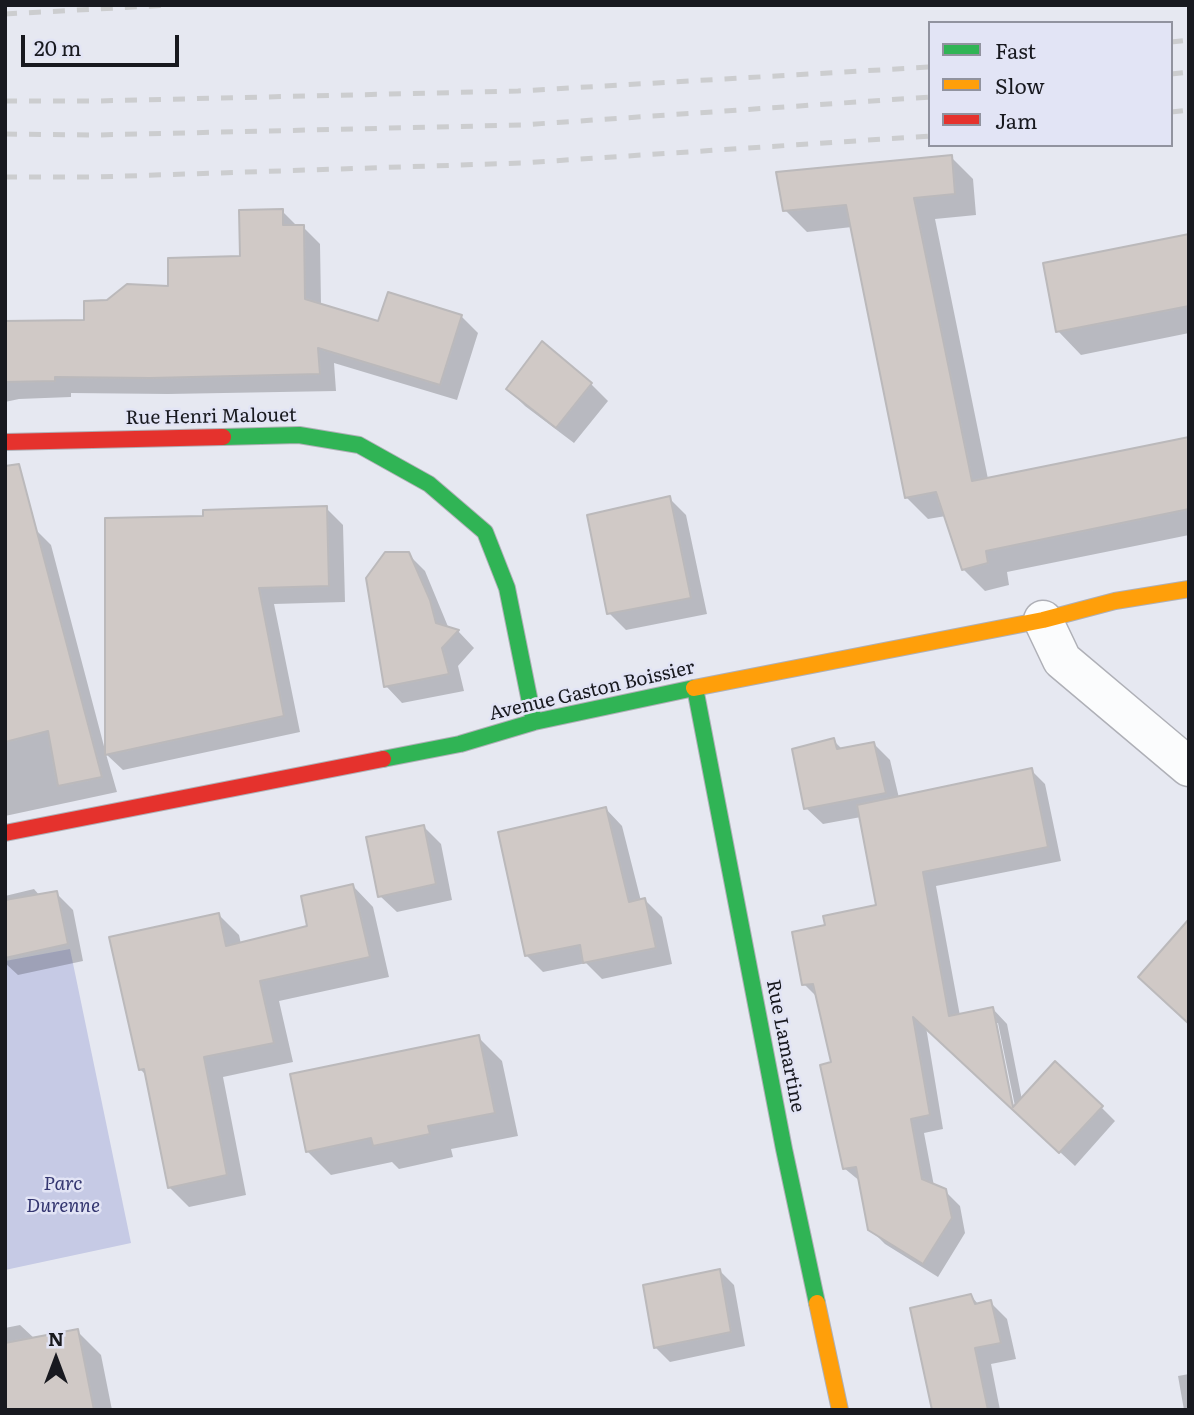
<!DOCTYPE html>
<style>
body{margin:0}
#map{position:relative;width:1194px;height:1415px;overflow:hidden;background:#e6e8f1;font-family:Literata,serif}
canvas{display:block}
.frame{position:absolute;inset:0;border:7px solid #18191f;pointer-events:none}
.legend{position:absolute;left:928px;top:21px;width:245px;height:126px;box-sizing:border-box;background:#e2e4f5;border:2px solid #91939f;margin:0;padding:9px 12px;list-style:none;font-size:21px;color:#18191f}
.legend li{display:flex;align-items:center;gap:14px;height:35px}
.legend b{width:35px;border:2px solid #91939f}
.north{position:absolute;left:21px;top:1324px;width:70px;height:70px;-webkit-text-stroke:5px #e2e4f5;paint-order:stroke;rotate:0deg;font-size:19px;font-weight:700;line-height:28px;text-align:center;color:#18191f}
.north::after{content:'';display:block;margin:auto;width:24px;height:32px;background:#18191f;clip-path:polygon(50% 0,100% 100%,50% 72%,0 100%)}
.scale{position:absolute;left:21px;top:35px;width:158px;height:32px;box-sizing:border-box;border:4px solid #18191f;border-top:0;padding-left:9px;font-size:21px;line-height:24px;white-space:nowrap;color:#18191f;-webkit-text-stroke:5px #e2e4f5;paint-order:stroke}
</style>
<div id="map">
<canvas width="1194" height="1415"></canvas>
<div class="frame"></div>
<ul class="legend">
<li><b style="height:9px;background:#30b455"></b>Fast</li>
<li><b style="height:9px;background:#ff9f0a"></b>Slow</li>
<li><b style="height:9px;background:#e5322d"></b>Jam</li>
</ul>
<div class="north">N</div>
<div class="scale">20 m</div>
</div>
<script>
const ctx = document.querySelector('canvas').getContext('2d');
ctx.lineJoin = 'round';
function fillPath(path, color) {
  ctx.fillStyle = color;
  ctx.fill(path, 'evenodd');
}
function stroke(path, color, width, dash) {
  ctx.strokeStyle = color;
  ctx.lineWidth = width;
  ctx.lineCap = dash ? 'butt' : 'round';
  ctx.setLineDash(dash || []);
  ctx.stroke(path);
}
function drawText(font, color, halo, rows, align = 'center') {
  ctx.font = font + ' Literata,serif';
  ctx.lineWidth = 5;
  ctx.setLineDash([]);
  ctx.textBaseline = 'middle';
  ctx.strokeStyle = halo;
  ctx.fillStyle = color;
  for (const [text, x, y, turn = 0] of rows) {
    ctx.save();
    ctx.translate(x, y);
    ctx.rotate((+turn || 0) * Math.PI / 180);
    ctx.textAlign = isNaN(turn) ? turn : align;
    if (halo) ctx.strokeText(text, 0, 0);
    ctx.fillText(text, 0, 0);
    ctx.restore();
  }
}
fillPath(new Path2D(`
 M70 949 131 1243 5 1270V961Z`), '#c6cae5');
fillPath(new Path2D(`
 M951 157 973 179 976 215 935 219 988 479 1189 438V535L1007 572 1009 585 985 591 963 569 946 516 928 519 906 497 852 227 807 232 785 210Z
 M282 211 298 227H303L320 244 321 305 379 323 461 316 478 333 457 400 334 363 336 391 168 394 71 393V397L19 399 5 402V323L86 322 108 302 170 288 241 258Z
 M1189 235V333L1081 355 1058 331Z
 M591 384 608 401 574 443 525 406 508 389Z
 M669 498 686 515 707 614 626 630 609 613Z
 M326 508 343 525 345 602 274 604 300 732 123 770 106 754 117 792 5 816V697L35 529 51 545 105 750 205 518Z
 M408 554 425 571 449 629 458 631 474 648 458 666 464 691 402 703 386 686Z
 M833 740 843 750 873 743 890 760 899 798 1031 770 1045 784 1061 861 936 886 960 1016 993 1009 1007 1024 1022 1100 1101 1107 1115 1121 1075 1166 1016 1111 998 1023 926 1027 943 1129 924 1133 934 1186 945 1191 960 1206 965 1233 938 1277 885 1244 870 1229 861 1182 844 1168 833 1064 818 998 804 984 827 927 878 906 861 817 823 824 806 808Z
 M606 809 622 826 641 901 645 900 662 917 672 964 602 979 586 963 543 972 526 955Z
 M424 827 441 844 452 900 397 912 380 896Z
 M353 886 373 907 389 977 279 1001 293 1062 223 1077 246 1195 189 1207 169 1187 147 1076 140 1069 219 915 239 935 241 944 309 927Z
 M34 889 40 896 56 893 73 910 83 961 18 975 5 963V896Z
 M478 1037 502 1061 518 1136 451 1149 453 1157 399 1169 392 1162 331 1175 307 1151Z
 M720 1271 734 1285 745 1346 670 1362 656 1348Z
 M971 1296 979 1305 990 1302 1007 1319 1016 1359 991 1364 1000 1410H935Z
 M20 1325 35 1339 77 1331 101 1355 112 1410H5V1328Z
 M1189 1374V1410H1184L1178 1376Z`), '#0003');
const building = new Path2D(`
 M952 155 955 194 914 198 972 481 1189 437V509L986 551 988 563 962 570 936 492 905 498 846 205 783 211 776 172Z
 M283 209V225H304L305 299 378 321 388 292 462 315 440 385 318 348 320 374 150 378 55 377V381L5 382V321L84 320V301L107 300 127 284 168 286V258L240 256 239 210Z
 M1189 234V306L1056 332 1043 263Z
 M542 341 592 383 556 428 506 389Z
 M19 464 102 777 58 786 48 731 5 742V466Z
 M670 496 691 598 607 614 587 515Z
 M327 506 329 586 259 588 284 716 105 755V518L203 516V510Z
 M385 552H409L430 600 436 623 459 630 442 648 449 674 384 687 366 578Z
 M834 738 837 749 874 742 886 793 804 809 792 749Z
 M1032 768 1048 847 923 872 949 1016 993 1007 1013 1107 1055 1061 1103 1106 1059 1153 913 1017 930 1115 911 1119 922 1179 946 1189 952 1218 923 1264 868 1230 856 1167 843 1169 820 1065 831 1062 813 984 802 985 792 932 825 925 823 916 876 905 857 805Z
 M606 807 629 902 645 898 656 948 583 963 580 945 525 956 498 832Z
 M424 825 436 884 378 897 366 837Z
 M353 884 370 957 260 981 274 1043 204 1057 227 1175 168 1188 144 1069 139 1070 109 937 219 913 226 946 307 926 301 896Z
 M57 891 68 944 5 958V900Z
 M1189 919V1024L1138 977Z
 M479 1035 495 1113 428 1126 430 1134 373 1146 371 1138 306 1152 290 1074Z
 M720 1269 731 1332 654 1348 643 1285Z
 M971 1294 975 1304 991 1300 1001 1343 975 1348 988 1410H932L910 1308Z
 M78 1329 94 1410H5V1343Z`);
fillPath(building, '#d0c9c6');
stroke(building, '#bbb9bb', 2);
const street = new Path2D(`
 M1043 620 1062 660 1189 767`);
const fast = new Path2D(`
 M223 437 299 435 359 445 429 484 485 532 507 588 534 722
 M695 688 784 1149 817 1303
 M383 759 460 744 534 722 694 688`);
const slow = new Path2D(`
 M694 688 1043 620 1115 601 1189 589
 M817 1303 840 1410`);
const jam = new Path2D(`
 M5 442 223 437
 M5 833 383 759`);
stroke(street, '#afb0b7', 41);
stroke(fast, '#afb0b7', 18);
stroke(slow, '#afb0b7', 18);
stroke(jam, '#afb0b7', 18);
stroke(street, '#fbfcfd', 38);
stroke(fast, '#30b455', 16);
stroke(slow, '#ff9f0a', 16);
stroke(jam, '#e5322d', 16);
stroke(new Path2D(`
 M5 14 171 5
 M1171 42 1189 40
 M1171 74 1189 72
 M5 101H96L518 91 930 67
 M1171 112 1189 110
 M5 134 97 135 521 125 930 97
 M5 177H96L521 163 930 136`), '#cccdcf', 5, [12, 12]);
drawText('19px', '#18191f', '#e2e4f5', [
 ["Rue Henri Malouet",211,417,-1],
 ["Avenue Gaston Boissier",592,691,-13],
 ["Rue Lamartine",785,1046,79]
]);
drawText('italic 19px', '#343670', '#e2e4f5', [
 ["Parc",63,1184],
 ["Durenne",63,1206]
]);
</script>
